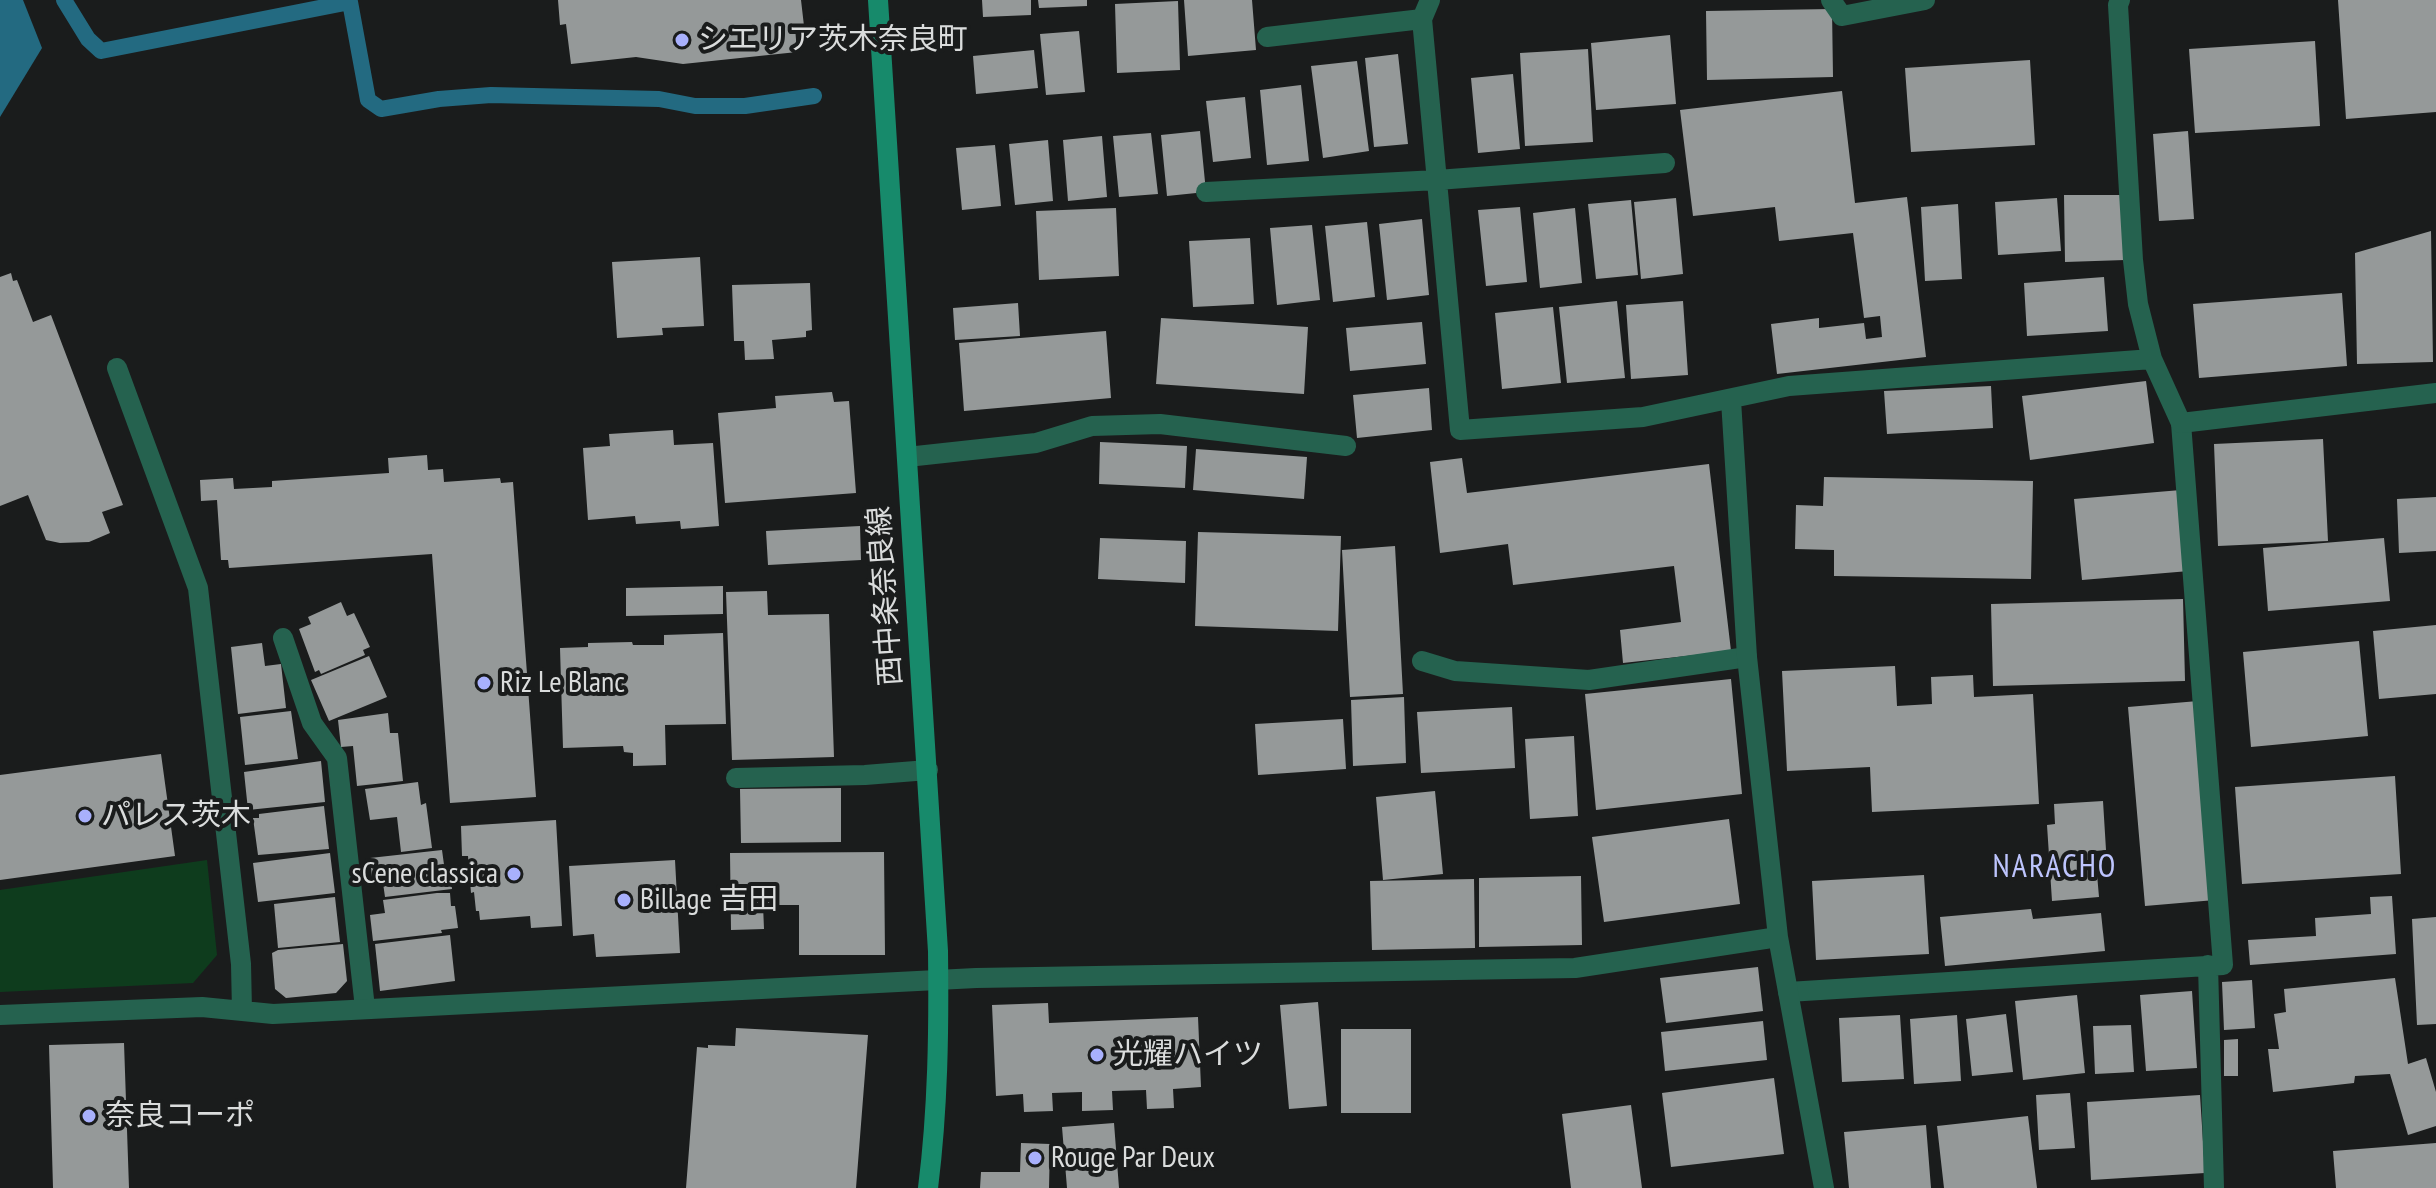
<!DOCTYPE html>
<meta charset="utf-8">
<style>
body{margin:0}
canvas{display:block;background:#1a1c1c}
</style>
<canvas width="2436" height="1188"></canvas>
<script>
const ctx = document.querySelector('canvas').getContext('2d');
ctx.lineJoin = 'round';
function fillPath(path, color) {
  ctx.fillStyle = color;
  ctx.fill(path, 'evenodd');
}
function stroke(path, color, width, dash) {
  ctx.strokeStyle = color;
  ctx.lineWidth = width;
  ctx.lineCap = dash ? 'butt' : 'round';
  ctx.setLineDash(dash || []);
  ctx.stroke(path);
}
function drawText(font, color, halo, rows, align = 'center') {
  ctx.font = font + ' "PT Sans Narrow","Noto Sans JP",sans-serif';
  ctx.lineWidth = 8;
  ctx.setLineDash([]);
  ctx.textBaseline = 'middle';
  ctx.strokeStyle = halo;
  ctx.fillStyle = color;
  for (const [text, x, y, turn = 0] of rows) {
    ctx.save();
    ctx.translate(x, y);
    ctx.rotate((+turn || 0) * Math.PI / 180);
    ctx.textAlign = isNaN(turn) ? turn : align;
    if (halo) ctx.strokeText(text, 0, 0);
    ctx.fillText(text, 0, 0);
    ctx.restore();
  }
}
fillPath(new Path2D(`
 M207 860 217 955 193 983 0 992V890Z`), '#0e3c1d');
fillPath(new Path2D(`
 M0 0H23L42 48 0 117Z`), '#236a81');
stroke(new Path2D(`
 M64 0 88 39 101 51 350 2 368 100 381 109 439 99 491 95 659 99 695 106H745L814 96`), '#236a81', 16);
fillPath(new Path2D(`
 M558 0H801L804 26 795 27 797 52 683 64 636 57 571 64 566 24 560 25Z
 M982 0H1031V15L983 17Z
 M1038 0H1087V6L1039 8Z
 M1184 0H1252L1256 50 1188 56Z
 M2338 0H2436V112L2346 119Z
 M1178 1 1180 70 1117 73 1115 4Z
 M1832 9 1833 77 1707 80 1706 11Z
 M1079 31 1085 92 1046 95 1040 34Z
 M1670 35 1676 104 1596 110 1591 43Z
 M2315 41 2320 126 2195 133 2189 49Z
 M1588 49 1593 142 1525 146 1520 53Z
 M1034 50 1038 88 976 94 973 56Z
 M1398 54 1408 144 1374 147 1365 58Z
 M2030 60 2035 145 1911 152 1905 68Z
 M1357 61 1369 151 1323 158 1311 66Z
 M1513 74 1520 149 1478 153 1471 78Z
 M1301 85 1309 161 1267 165 1260 90Z
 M1842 91 1855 203 1907 197 1926 357 1777 374 1771 324 1819 318V328L1864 323 1866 339 1882 337 1880 316 1864 318 1853 233 1779 241 1775 207 1693 216 1680 110Z
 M1245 97 1251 158 1213 162 1206 101Z
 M1200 131 1206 192 1167 196 1161 135Z
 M2188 131 2194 219 2159 221 2153 134Z
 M1151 133 1158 194 1119 197 1113 136Z
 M1102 136 1107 197 1068 201 1063 140Z
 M1048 140 1053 201 1015 205 1009 144Z
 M995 145 1001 206 962 210 956 148Z
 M2064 195H2124L2125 260 2065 262Z
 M1676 198 1683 274 1641 279 1634 202Z
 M2057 198 2061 251 1998 255 1995 202Z
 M1631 200 1638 275 1596 279 1588 204Z
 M1958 204 1962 279 1925 281 1921 207Z
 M1520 207 1527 282 1486 286 1478 210Z
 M1116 208 1119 276 1039 280 1036 211Z
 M1575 208 1582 283 1540 288 1533 213Z
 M1422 219 1429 295 1387 300 1379 224Z
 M1367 222 1375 297 1333 302 1325 226Z
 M1312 225 1320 300 1277 305 1270 228Z
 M2431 231 2433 362 2357 364 2355 253Z
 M1250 238 1254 304 1193 307 1189 241Z
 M700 257 704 326 662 328 663 335 617 338 612 262Z
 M11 273 13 281 17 280 33 322 51 315 123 505 102 512 110 533 89 542 60 543 46 540 28 495 0 506V277Z
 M2104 277 2108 331 2027 336 2024 283Z
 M810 283 812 330 806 331V337L772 340 774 359 745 360 744 341H734L732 285Z
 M2342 293 2347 366 2199 378 2193 304Z
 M1617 301 1625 378 1567 383 1559 307Z
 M1683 301 1688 375 1631 379 1626 305Z
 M1018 303 1020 336 955 340 953 308Z
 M1553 307 1561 383 1502 389 1495 313Z
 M1161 318 1308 327 1304 394 1156 384Z
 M1422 322 1426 364 1350 371 1346 328Z
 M1106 331 1111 398 964 411 959 343Z
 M2146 381 2154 443 2030 460 2022 396Z
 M1991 386 1993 428 1887 434 1884 391Z
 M1429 388 1432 430 1357 438 1353 395Z
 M832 392 834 402 849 401 856 493 725 503 718 413 776 408 775 396Z
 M673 430 674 445 713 443 719 526 681 529 680 521 636 524 635 516 588 520 583 448 610 446 609 434Z
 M2323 439 2328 541 2218 546 2214 444Z
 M1100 442 1187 446 1185 488 1099 484Z
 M1196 449 1307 457 1304 499 1193 490Z
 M427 455 428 470 443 469 444 482 500 478 501 483 513 482 536 797 450 803 432 554 229 568 228 560H221L217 500 201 501 200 480 233 478 234 489 272 487V481L389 473 388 458Z
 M1462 458 1467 493 1709 464 1731 651 1623 663 1620 630 1681 622 1674 566 1513 585 1508 544 1440 553 1430 462Z
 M1824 477 2033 481 2031 579 1834 576V550L1795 549 1796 505 1823 506Z
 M2181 490 2189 571 2082 580 2074 499Z
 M2436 497V551L2399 553 2397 499Z
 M860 526 861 560 768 565 766 531Z
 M1198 532 1341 536 1338 631 1195 626Z
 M1100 538 1186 541 1185 583 1098 579Z
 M2384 538 2390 601 2268 611 2263 548Z
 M1395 546 1403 694 1350 697 1342 550Z
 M723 586V614L626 616V588Z
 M767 591 768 615 829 614 834 757 732 760 726 592Z
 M2183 599 2185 681 1993 686 1991 604Z
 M341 602 347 616 354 613 370 647 363 650 365 655 321 674 319 670 315 672 299 629 311 624 308 617Z
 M2436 625V694L2379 699 2373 631Z
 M723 633 726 724 665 725 666 765 633 766V753L624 752 623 746 563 748 560 648 588 647V643L632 642 633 645H664V635Z
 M2359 641 2368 736 2251 747 2243 652Z
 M262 643 265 666 281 664 286 708 238 714 231 647Z
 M369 656 387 697 329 721 311 680Z
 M1895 666 1897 706 1932 704 1931 677 1973 675 1974 697 2033 694 2039 804 1872 812 1870 767 1787 771 1782 671Z
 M1731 679 1742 794 1596 810 1585 694Z
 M1404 697 1406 763 1353 766 1351 700Z
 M2198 701 2215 900 2145 906 2128 707Z
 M1512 707 1515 768 1421 773 1417 712Z
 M291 711 298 759 245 765 240 717Z
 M388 713 390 733H398L403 781 357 786 353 746 341 747 338 720Z
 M1343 719 1346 769 1258 775 1255 724Z
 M1574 736 1578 816 1530 819 1525 739Z
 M161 754 175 856 0 880V775Z
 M321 761 325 802 248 810 244 772Z
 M2395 776 2401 874 2242 884 2235 787Z
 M418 782 421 805 426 803 432 848 401 852 397 817 370 820 365 789Z
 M841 788V842L741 843 740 789Z
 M1435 791 1443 874 1383 880 1376 797Z
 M2103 801 2106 850 2095 851 2099 897 2052 901 2047 825 2055 824 2054 804Z
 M324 806 329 849 258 855 253 818H259V814Z
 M1729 819 1740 904 1604 922 1592 837Z
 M556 820 562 926 531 928 530 916 480 920 479 911H476L474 892 471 893 468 856H462L461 826Z
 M442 850 445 872H450L452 889 385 897 382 876 372 877 370 858Z
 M884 852 885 955H799V905H763L764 929 731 930 730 853Z
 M330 853 335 893 258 902 253 863Z
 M675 860 680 953 596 957 594 934 573 936 569 866Z
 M1924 875 1929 954 1816 960 1812 881Z
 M1581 876 1582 945 1479 947V878Z
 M1474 879 1475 948 1372 950 1370 881Z
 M437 893H450L451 906H455L458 928 441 930 442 933 373 941 370 915 385 913 383 900Z
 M2392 896 2396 954 2250 965 2248 940 2316 936 2315 918 2371 914 2370 897Z
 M335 897 340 942 278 948 274 904Z
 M2031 909 2033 919 2101 913 2105 951 1945 966 1940 917Z
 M2436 917V1024L2417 1025 2412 919Z
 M450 935 455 981 380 991 375 944Z
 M343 944 347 981 336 993 286 998 275 989 272 953 278 950Z
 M1758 967 1763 1011 1666 1023 1660 978Z
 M2395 978 2408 1064 2426 1058 2436 1092V1126L2408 1135 2390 1074 2355 1076 2354 1083 2273 1092 2268 1049H2279L2274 1014 2286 1012 2284 989Z
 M2252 980 2255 1028 2224 1030 2222 982Z
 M2192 991 2197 1068 2146 1071 2140 995Z
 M2077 995 2085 1073 2023 1080 2015 1001Z
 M1318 1002 1327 1106 1289 1109 1280 1005Z
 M1048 1003 1049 1023 1198 1017 1201 1087 1173 1089 1174 1108 1147 1109 1146 1090 1112 1091 1113 1110 1082 1111V1092L1052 1093 1053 1111 1024 1112 1023 1094 996 1096 992 1005Z
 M2006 1014 2013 1072 1972 1076 1966 1019Z
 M1900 1015 1904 1079 1842 1082 1839 1018Z
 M1957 1015 1961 1081 1914 1084 1910 1019Z
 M1763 1021 1767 1060 1665 1071 1661 1032Z
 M2131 1025 2134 1072 2095 1074 2093 1026Z
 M736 1028 868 1035 856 1188H686L697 1047 708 1048V1045L735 1046Z
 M1341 1029H1411V1113H1341Z
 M2238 1039V1076H2224V1040Z
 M124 1043 129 1188H53L49 1045Z
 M1774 1078 1784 1154 1671 1167 1662 1093Z
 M2070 1093 2075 1148 2039 1150 2036 1095Z
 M2200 1095 2205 1173 2091 1180 2087 1102Z
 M1631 1105 1642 1188H1571L1562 1114Z
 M2028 1116 2037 1188H1944L1937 1126Z
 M1114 1123 1119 1188H1067L1062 1127Z
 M1926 1125 1931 1188H1849L1844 1132Z
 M1021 1143 1050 1144 1049 1188H980L981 1172H1020Z
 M2436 1143V1188H2336L2333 1151Z`), '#959999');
stroke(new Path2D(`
 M1831 0 1842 16 1925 0
 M907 457 1036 443 1092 426 1160 424 1346 446
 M283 638 312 723 337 758 365 1008
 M1422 661 1455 671 1589 680 1747 657
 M736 778 865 775 928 770
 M2208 965 2214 1188
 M1788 992 2223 965 2181 423`), '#25624f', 20);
stroke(new Path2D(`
 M2120 0 2118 5 2133 260 2138 304 2152 359 2181 423 2436 393
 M1422 19 1460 430 1643 417 1789 386 2152 359
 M1267 37 1422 19 1430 0
 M1206 192 1437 180 1665 163
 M117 368 198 588 241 964 242 1011
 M1731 400 1747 657 1778 937 1824 1188
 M0 1015 202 1007 273 1014 976 978 1575 968 1778 937`), '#25624f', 20);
stroke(new Path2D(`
 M878 0 938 951C939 1030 938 1109 928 1188`), '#178a6b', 20);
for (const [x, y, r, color] of [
 [682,40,8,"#a8b0fc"],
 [484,683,8,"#a8b0fc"],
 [85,816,8,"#a8b0fc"],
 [514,874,8,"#a8b0fc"],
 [624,900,8,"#a8b0fc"],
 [1097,1055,8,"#a8b0fc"],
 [89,1116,8,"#a8b0fc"],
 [1035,1158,8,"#a8b0fc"]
]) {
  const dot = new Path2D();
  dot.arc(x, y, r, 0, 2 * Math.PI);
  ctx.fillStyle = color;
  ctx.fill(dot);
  stroke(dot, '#1a1c1c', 3);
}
drawText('30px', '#dadcdc', '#1a1c1c', [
 ["シエリア茨木奈良町",698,40],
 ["Riz Le Blanc",500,683],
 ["パレス茨木",101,816],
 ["sCene classica",498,874,"right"],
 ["Billage 吉田",640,900],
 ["光耀ハイツ",1113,1055],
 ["奈良コーポ",105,1116],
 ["Rouge Par Deux",1051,1158]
], 'left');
drawText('30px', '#dadcdc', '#1a1c1c', [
 ["西中条奈良線",886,596,-94]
]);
ctx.letterSpacing = '2px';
drawText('32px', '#bdc4fd', '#1a1c1c', [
 ["NARACHO",2055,868]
]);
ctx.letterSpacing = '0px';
</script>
